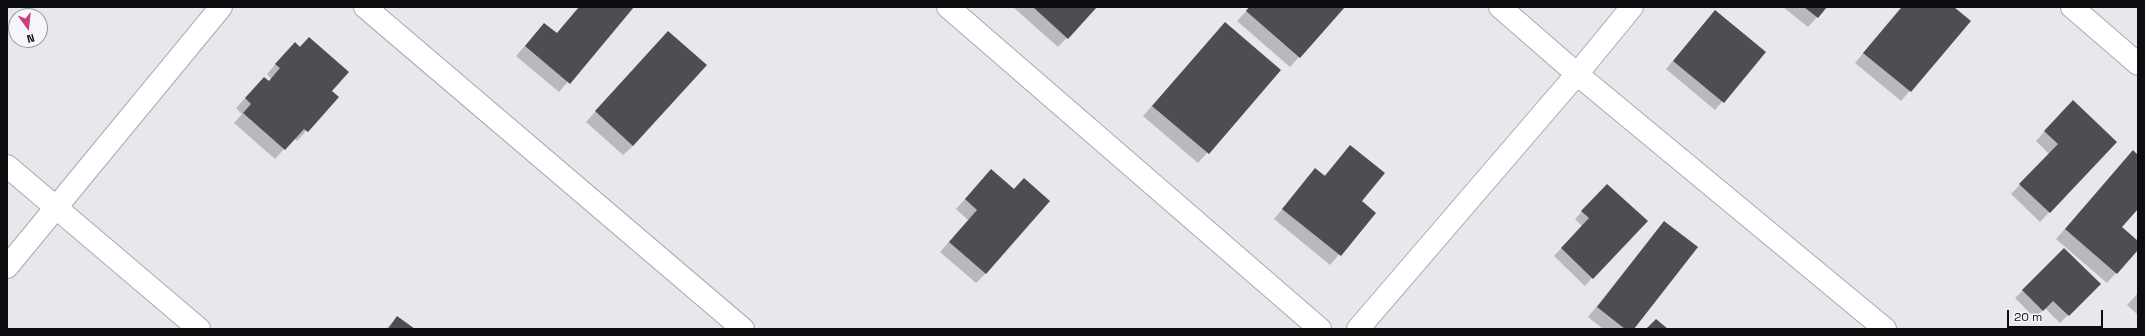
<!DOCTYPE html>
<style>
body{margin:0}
#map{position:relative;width:2145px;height:336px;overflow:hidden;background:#e6e8ee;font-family:"Space Grotesk",sans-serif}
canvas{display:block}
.frame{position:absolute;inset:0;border:8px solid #0c0d0f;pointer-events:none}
.north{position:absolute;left:8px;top:8px;width:40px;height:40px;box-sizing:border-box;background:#f4f6fb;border:1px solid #97999d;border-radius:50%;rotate:165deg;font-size:11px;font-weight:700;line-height:16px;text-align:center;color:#0c0d0f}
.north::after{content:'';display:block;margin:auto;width:14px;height:18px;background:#c73f7b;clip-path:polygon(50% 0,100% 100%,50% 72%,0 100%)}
.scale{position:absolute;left:2007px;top:310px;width:96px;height:18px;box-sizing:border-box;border:2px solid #0c0d0f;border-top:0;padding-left:5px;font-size:12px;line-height:14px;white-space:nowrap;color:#0c0d0f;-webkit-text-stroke:3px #f4f6fb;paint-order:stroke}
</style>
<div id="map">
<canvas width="2145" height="336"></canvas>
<div class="frame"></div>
<div class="north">N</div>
<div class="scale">20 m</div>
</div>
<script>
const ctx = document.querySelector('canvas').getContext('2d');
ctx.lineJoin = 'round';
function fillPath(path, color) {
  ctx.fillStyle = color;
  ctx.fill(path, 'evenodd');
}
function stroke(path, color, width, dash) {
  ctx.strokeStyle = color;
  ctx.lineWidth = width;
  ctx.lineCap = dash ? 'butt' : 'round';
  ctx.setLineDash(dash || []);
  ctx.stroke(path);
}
fillPath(new Path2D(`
 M579 7H633L559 92 516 56 544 24 556 34Z
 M1013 7H1096L1058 47Z
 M1250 7H1344L1290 67 1237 21Z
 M1783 7H1826L1808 27Z
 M1901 7H1953L1970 21 1901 101 1855 63Z
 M1708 19 1765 52 1715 110 1666 69Z
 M1225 23 1280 70 1198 163 1143 116Z
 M309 38 331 91 337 97 297 141 294 138 275 159 234 123 242 114 236 108 264 78 268 82 271 79 267 74 285 53 299 47Z
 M659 41 633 146 623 155 586 122Z
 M2063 111 2116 142 2040 222 2011 194 2049 154 2036 141Z
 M1350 146 1360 201 1375 213 1330 265 1274 219 1315 170 1324 176Z
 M2138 156V207L2120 227 2138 243V248L2107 283 2056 239 2124 161Z
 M1024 179 986 273 976 283 940 252 968 220 956 209 982 180 1014 189Z
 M1607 185 1592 278 1585 286 1554 256 1582 226 1575 219Z
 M1664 222 1633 329H1603L1588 317Z
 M2064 250 2099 284 2060 323 2045 308 2035 318 2015 298Z
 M2138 293V315L2127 305Z
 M397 317 414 329H386Z`), '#0003');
fillPath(new Path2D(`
 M579 7H634L570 84 525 46 544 23 557 33Z
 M1033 7H1097L1068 39Z
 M1249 7H1345L1300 58 1246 11Z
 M1804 7H1827L1818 18Z
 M1902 7H1954L1971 21 1911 92 1863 53Z
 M1715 10 1766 52 1724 103 1673 61Z
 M1225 22 1281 70 1209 154 1152 106Z
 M668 31 707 65 633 146 595 111Z
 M309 37 349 72 332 91 339 97 308 132 304 129 285 150 243 113 251 104 245 98 264 77 269 81 280 68 275 64 295 42 300 47Z
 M2073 100 2117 142 2050 213 2019 184 2058 144 2044 131Z
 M1350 145 1385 173 1362 201 1376 213 1341 256 1282 209 1315 168 1325 176Z
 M2133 150 2138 155V209L2122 227 2138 241V250L2117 274 2065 229Z
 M991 169 1014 189 1024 178 1050 201 986 274 949 242 977 210 965 199Z
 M1607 184 1648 221 1593 279 1561 248 1589 218 1581 211Z
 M1664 221 1698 247 1634 329H1625L1597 307Z
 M2064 248 2101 284 2069 316 2053 301 2043 311 2022 290Z
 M397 316 415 329H388Z
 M1656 319 1668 329H1646Z`), '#4f4d52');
const minor = new Path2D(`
 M365 7 743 329
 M948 7 1320 329
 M1500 7 1577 74 1885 329
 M2072 7 2138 64
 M7 166 199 329
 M7 267 221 7
 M1358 329 1577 74 1632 7`);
stroke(minor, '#a8aaaf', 24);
stroke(minor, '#fff', 22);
</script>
